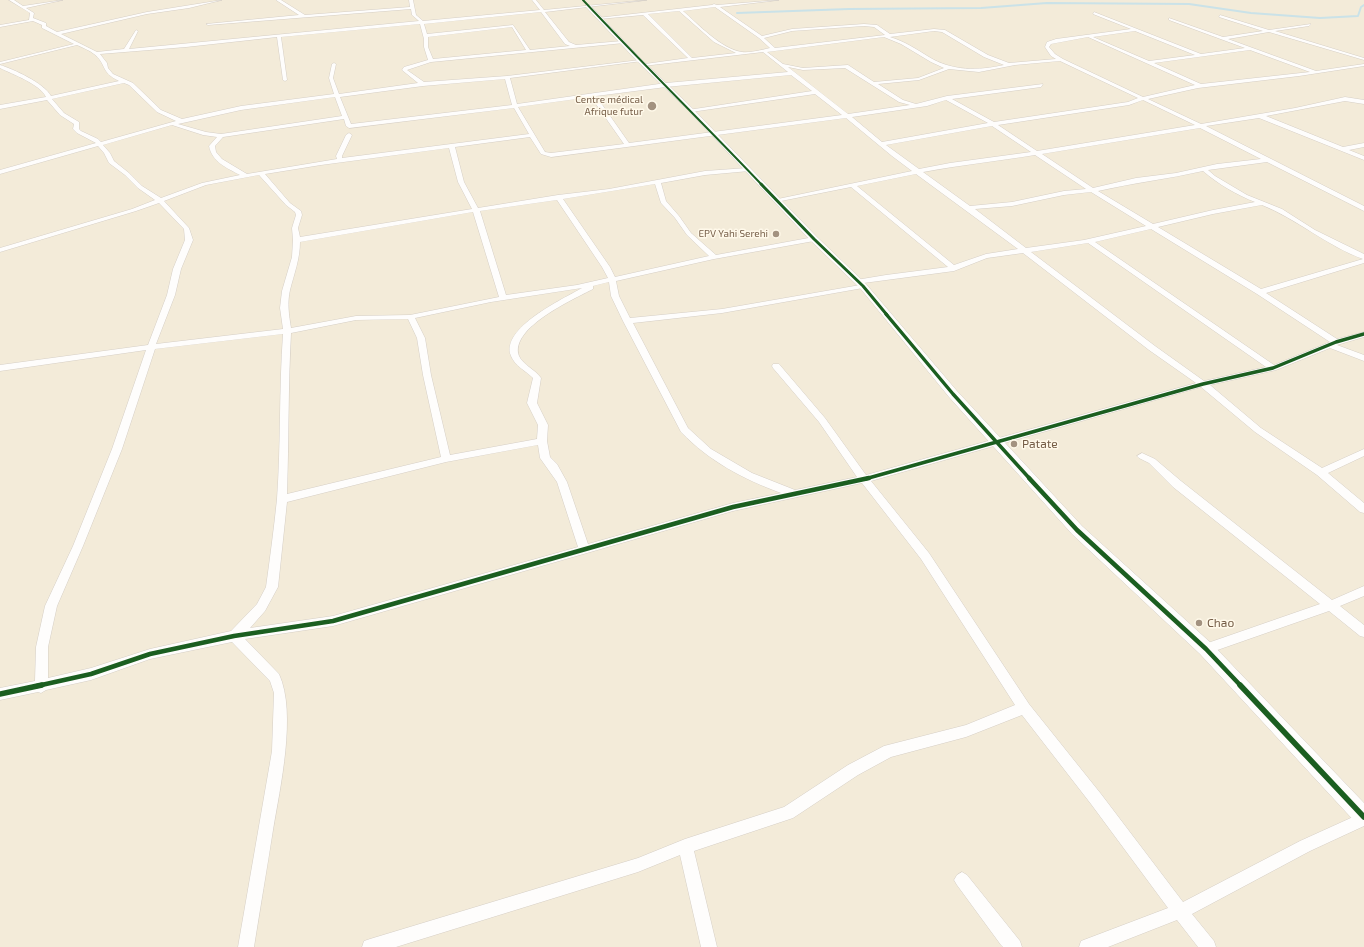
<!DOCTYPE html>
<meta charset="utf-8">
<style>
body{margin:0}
canvas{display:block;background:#f7f3e9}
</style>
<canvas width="1364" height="947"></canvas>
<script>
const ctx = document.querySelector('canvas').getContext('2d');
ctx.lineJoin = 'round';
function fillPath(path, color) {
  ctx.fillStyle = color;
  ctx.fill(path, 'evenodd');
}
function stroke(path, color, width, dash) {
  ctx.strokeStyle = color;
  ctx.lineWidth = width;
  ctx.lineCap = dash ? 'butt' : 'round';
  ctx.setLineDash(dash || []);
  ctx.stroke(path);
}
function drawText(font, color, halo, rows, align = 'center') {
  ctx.font = font + ' "Exo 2",sans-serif';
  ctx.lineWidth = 3;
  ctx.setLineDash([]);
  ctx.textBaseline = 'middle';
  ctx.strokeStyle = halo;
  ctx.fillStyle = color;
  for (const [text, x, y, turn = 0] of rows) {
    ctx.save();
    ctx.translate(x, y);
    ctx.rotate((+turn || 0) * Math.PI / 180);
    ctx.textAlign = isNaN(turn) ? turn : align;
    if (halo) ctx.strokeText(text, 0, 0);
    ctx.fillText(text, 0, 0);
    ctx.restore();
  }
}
fillPath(new Path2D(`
 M0 0H1364V947H0Z`), '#f3ebd9');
stroke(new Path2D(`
 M737 13 849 9 981 8 1047 3 1189 4 1251 13 1320 18 1358 16 1361 7 1364 5`), '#cae2e8', 2);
const minor = new Path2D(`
 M9 0H14L23 6 63 0 26 8 34 13 33 18 46 23V26L57 32 147 12 222 0 189 8 147 14 61 34 97 52 124 49 136 30 138 31 129 49 419 21 412 15 411 9 208 25 206 24 299 15 276 0H281L305 15 410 7 409 0H413L416 15 423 21 540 10 532 0H536L544 10 647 0 545 12 569 42 576 45 622 41 624 43 431 62 407 70 424 82 507 76 640 60 642 61 510 78 517 104 666 83 788 72 763 52 643 66 645 64 688 58 643 15 599 19 597 18 712 5 714 4 717 5 779 0 720 7 762 36 792 29 864 24 877 25 890 34 934 29 945 30 988 55 1009 63 1056 59 1051 56 1045 47 1047 42 1056 39 1131 29 1093 14 1094 12 1201 54 1245 48 1169 20V18L1223 37 1263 31 1219 17 1220 15 1269 30 1311 24 1309 26 1275 31 1364 58V60L1269 32 1228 39 1316 71 1364 64V66L1299 76 1198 88 1148 99 1201 124 1295 108 1345 97 1364 100V104L1345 101 1266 116 1343 147 1364 143V147L1349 150 1364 156V160L1259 118 1206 126 1364 206V211L1362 210 1267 162 1208 170 1215 176 1247 195 1282 209 1315 230 1364 254V263L1266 293 1337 339 1364 332V337L1337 345 1364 355V361L1330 348 1276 370 1210 385 1261 428 1322 468 1364 449V456L1328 473 1364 503V513L1360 512 1317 475 1255 432 1201 387 871 481 929 553 1029 704 1101 794 1183 902 1300 841 1364 812V826L1310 851 1192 914 1214 941 1216 947H1198L1177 920 1108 947H1079L1081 941 1168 908 1091 804 1022 715 966 737 891 757 858 775 793 818 694 851 717 947H701L680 855 638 872 396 947H362L364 941 370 939 638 858 685 839 784 807 848 765 884 746 966 725 1015 705 921 559 862 483 733 511 333 626 245 639 279 674C297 713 280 788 273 830 267 869 260 908 254 947H238L272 751 274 693 270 681 232 642 150 659 91 680 46 690 41 693 38 692 0 700V688L35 681 36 647 45 606 73 546 112 449 146 350 0 371V365L148 345 167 295 173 269 185 240 184 229 159 203 136 211 0 252V248L132 209 155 200 138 188 125 175 109 163 104 153 98 146 0 174V170L96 143 77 133 73 129 74 124 60 115 47 100 0 109V105L46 97C40 84 12 74 0 68V65C13 69 44 83 51 96L119 81C100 72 107 64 94 54 89 50 83 48 77 45L0 64V62L74 44 42 28V25L33 21 0 27V25L29 20 30 13ZM715 7 759 38 770 48C761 50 750 53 742 52 721 49 698 24 683 11ZM679 11 714 42 736 53 692 58 648 14ZM541 12 565 44 570 46 530 50 513 25 427 34 424 24ZM420 24 424 39V47L428 60 404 67 402 70 418 83 339 94 333 78 336 64 334 63 332 64 329 78 334 94 241 106 182 119 161 110 133 83 113 74 108 68 107 63 100 54 186 47 277 37 283 80 285 81 287 80 281 37ZM864 26 874 27 885 35 775 48 764 38 792 31ZM512 27 526 50 433 59 428 47V37ZM934 31 942 32 984 57 1004 65C978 71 952 71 929 57 916 49 904 41 890 37ZM1135 31 1195 55 1149 61 1093 37ZM884 37 901 44 931 62 944 68 918 78 874 82 848 65 803 68 783 64 767 52ZM1088 37 1195 85 1143 97 1063 59 1055 54 1049 47 1051 44ZM1250 50 1310 72 1201 84 1154 63ZM1060 61 1138 98 1128 102 994 122 952 99 1041 87 1043 84 947 96 916 104 903 100 878 84 919 80 949 69 979 72 1015 65ZM788 67 803 70 845 68 899 102 910 105 848 114ZM791 75 812 91 688 110 691 112 815 94 842 115 629 143 596 96 666 87ZM505 79 512 105 351 124 340 97 423 86ZM124 83 129 85 157 112 176 121 101 142 98 139 81 131 79 129V122L64 113 52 99ZM335 97 342 116 221 134 206 132 178 124 241 110ZM591 97 624 144 551 153 545 152 518 107ZM946 100 988 123 882 142 852 117 927 106ZM1143 100 1195 125 1037 151 998 125 1129 105ZM514 108 529 134 342 158V156L352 135 349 133 346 135 336 156 337 159 247 174 222 159 216 152 215 146 223 137 344 119 346 126 349 128ZM846 118 892 156 912 171 773 200 776 202 851 187 948 267 886 275 856 280V284L954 271 987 258 1023 253 1149 350 1196 383 866 475 825 418 779 364H773L772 366 773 368 819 422 857 477 795 490 752 473 711 449 688 428 633 323 722 313 863 288H866V284L722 309 630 318 619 296 616 281 714 259 814 241 818 239 814 237 716 255 691 233 679 216 666 201 661 183 705 175 749 171 750 170 747 168 705 171 609 189 558 195 478 208 464 182 455 147 530 137 541 154 551 157ZM172 125 203 135 217 137 209 146C212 162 227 168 240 175L202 183 161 198 142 186 129 173 114 161 110 153 103 145ZM992 126 1031 152 950 163 919 169 886 145ZM1200 128 1261 159 1217 164 1176 173 1136 178 1093 188 1042 154ZM449 148 458 182 472 209 300 237 298 228 302 215 301 211 290 203 265 174 321 165ZM1035 155 1086 189 1064 191 1012 202 970 206 923 172C960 165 998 161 1035 155ZM1203 171C1218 184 1237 195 1255 202L1213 210 1153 224 1098 191C1132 183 1168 179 1203 171ZM916 174 1018 249 986 254 954 265 857 186ZM259 175 286 205 295 212 296 215 292 228 293 240 292 257 282 291 280 308 283 329 156 344 175 295 181 269 193 240 189 228 164 201 206 185ZM655 184 661 203 675 218 687 235 709 256 615 277 610 267 563 199ZM1091 192 1146 226 1084 240 1026 248 975 209 1012 206 1064 195ZM557 200 602 267 608 278 577 285 506 295 480 211ZM1262 205C1297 219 1327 246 1363 259L1261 289 1158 227 1213 214ZM473 212 499 297 410 315 356 316 291 328C289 315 287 303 290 290 294 274 300 259 300 242ZM1151 229 1257 294 1330 342 1274 365 1095 242ZM1088 243 1266 367 1204 381 1155 346 1031 252ZM609 282 611 296 623 321 681 432C709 461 743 479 781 493L733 503 588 544 567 482 557 464 550 457 547 441 548 425 537 403 541 378C536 370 523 365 519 356 509 328 574 299 593 289V286ZM582 288C563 299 500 328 511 356 515 366 526 371 533 378L527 403 538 425 537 439 450 455 431 375 425 338 415 318 491 302ZM408 319 417 338 423 375 441 457 287 494C289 440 288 386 291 333L356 320ZM283 334C279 389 281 444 277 499 274 528 270 558 266 587L257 604 231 631 150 649 91 668 48 678V647L57 606 83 546 122 449 155 349ZM538 445 540 458 557 482 578 547 333 616 250 628 265 611 278 587 287 502 446 462Z
 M1142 453 1155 459 1181 481 1332 600 1364 586V596L1340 606 1364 625V637L1360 636 1329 611 1206 654 1202 653 1200 649 1202 645 1320 604 1173 487 1149 463 1139 458 1137 456Z
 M962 872 967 875 1020 941 1022 947H1003L1001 945 957 885 954 880 957 875Z`);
const tertiary = new Path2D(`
 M586 5H590L642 60 693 109 817 237 866 284 957 391 1082 526 1212 644 1364 803V826L1357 824 1200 654 1072 534 949 397 860 288 811 241 689 111 638 62 586 7Z`);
stroke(minor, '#d6cfc6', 1);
stroke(tertiary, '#d6cfc6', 1);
fillPath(minor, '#fefdfc');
fillPath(tertiary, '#fefdfc');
stroke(new Path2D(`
 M583 0C642 63 703 123 762 185`), '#1b5e20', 2);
stroke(new Path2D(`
 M761 184 814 239 863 286 887 315`), '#1b5e20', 3);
stroke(new Path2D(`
 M886 314 953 394 1030 479
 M865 479 1203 384 1273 368 1336 342 1364 334`), '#1b5e20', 3.5);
stroke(new Path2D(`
 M1029 478 1077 530 1206 649 1241 686
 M37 686 91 674 150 654 234 636 333 621 733 507 869 478`), '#1b5e20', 4.5);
stroke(new Path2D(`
 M1240 685 1364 817
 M0 694 42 685`), '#1b5e20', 5.5);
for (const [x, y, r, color] of [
 [652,106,5,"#a39280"],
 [776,234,4,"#a39280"],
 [1014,444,4,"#a39280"],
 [1199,623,4,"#a39280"]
]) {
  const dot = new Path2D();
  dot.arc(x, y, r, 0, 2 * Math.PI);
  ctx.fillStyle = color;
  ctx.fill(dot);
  stroke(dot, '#fff9ea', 1.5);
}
drawText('10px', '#765e48', '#fff9ea', [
 ["Centre médical",643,100],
 ["Afrique futur",643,112],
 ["EPV Yahi Serehi",768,234]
], 'right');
drawText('12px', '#765e48', '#fff9ea', [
 ["Patate",1022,444],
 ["Chao",1207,623]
], 'left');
</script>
